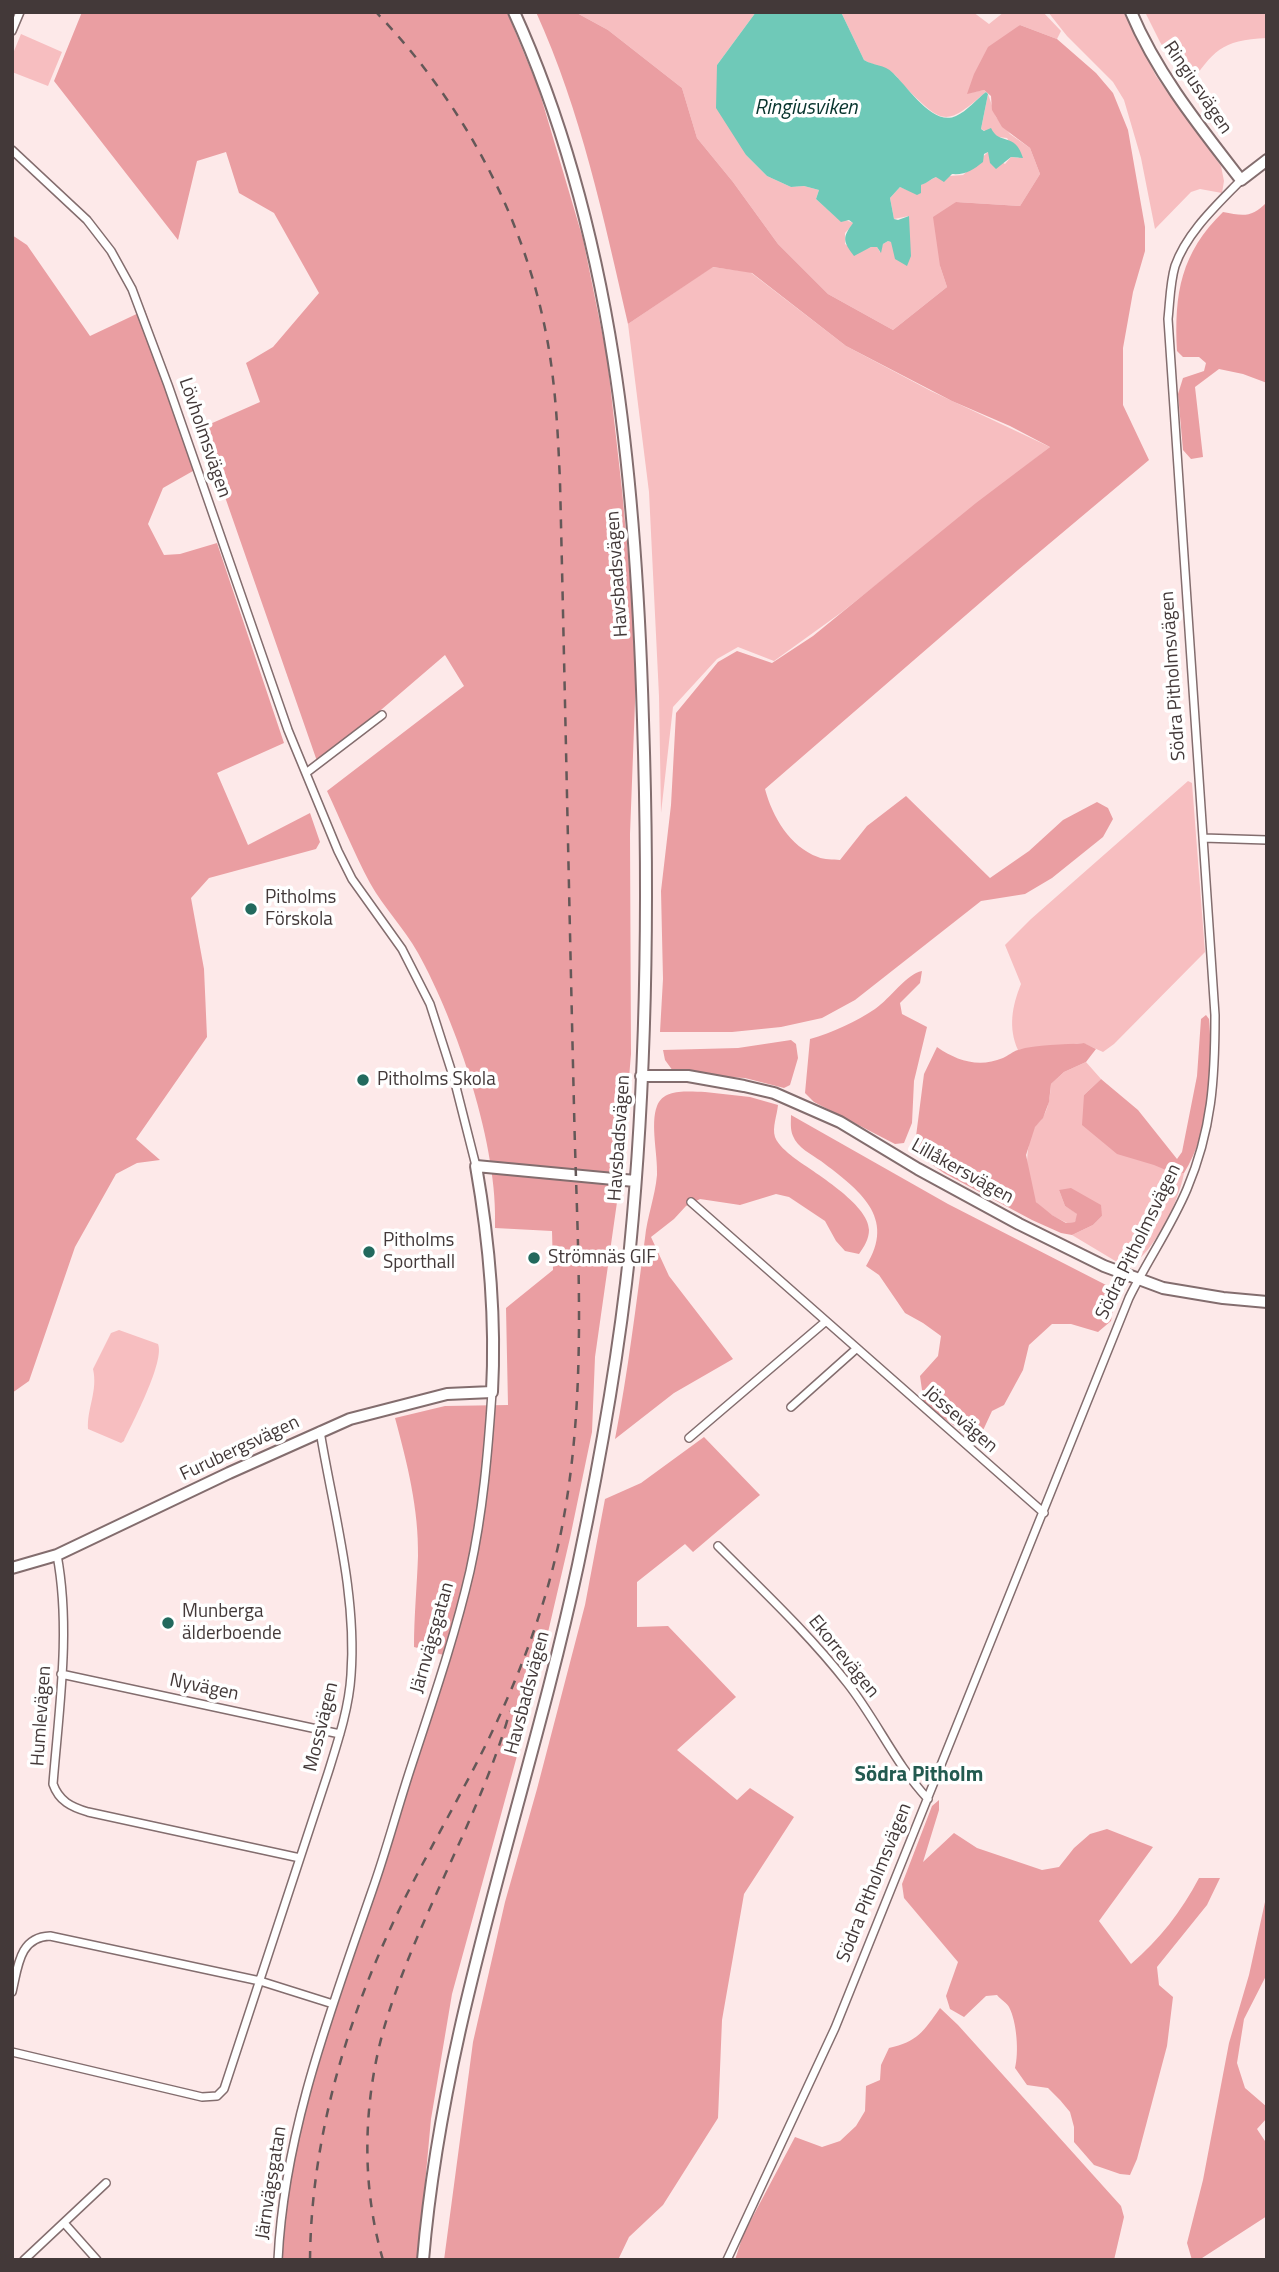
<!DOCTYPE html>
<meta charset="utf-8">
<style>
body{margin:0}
#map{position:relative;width:1279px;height:2272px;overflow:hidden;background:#fde9e9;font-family:"Titillium Web",sans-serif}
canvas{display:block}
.frame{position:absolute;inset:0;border:14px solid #433939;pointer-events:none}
</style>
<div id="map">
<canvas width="1279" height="2272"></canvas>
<div class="frame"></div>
</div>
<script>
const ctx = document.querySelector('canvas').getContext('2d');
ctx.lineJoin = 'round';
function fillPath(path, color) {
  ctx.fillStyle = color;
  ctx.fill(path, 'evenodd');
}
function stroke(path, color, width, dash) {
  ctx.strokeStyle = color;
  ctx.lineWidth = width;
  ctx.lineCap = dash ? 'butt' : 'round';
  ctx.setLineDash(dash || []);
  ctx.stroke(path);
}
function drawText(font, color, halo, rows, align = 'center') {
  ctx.font = font + ' "Titillium Web",sans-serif';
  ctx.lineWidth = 7;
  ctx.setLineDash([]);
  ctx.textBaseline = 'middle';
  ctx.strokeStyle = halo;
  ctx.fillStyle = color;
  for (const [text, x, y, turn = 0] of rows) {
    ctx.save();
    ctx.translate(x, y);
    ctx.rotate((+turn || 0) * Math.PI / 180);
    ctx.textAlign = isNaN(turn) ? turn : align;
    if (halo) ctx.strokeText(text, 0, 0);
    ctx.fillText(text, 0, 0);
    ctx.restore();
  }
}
fillPath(new Path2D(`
 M575 12H756L717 65 746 155 767 176 791 187 804 186 819 190 816 199 836 217 854 223 845 233V244L858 253 871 247H877L880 252 883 244 888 241 891 242 909 216 894 219 890 198 900 187 910 191 920 190 921 185 936 177 963 175 988 152 1005 164 1011 157 1019 158 1007 138 998 137 981 129 988 94 996 117 1010 134 1030 148 1040 174 1020 206 956 202 940 266 947 287 893 330 828 294 778 244 733 182 697 138 682 88 608 30Z
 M841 12H973L989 24 1004 12H1043L1061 31 1057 39 1020 25 968 93 984 90 986 92C945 127 944 125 905 87 901 83 898 77 894 74 887 67 873 66 864 60Z
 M1048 12H1124L1156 76 1221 166 1224 181 1222 193 1200 189 1191 192 1155 229 1141 158 1124 100 1113 82 1067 36Z
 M1145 12H1267V38C1220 40 1214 51 1188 87L1160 42Z
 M21 34 62 52 48 86 12 72V56Z
 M712 267 750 272 846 346 931 391 1050 447 842 612 774 661 738 647 717 659 673 707 661 813 659 696 649 492 628 324Z
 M1188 781 1192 783 1205 952 1114 1044 1103 1052 1083 1043 1018 1050C1008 1028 1012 1006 1021 984L1005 945 1031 919Z
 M1086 1062 1101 1079 1084 1095C1108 1119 1151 1173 1184 1173 1179 1201 1157 1245 1135 1263L1117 1262 1072 1235 1093 1225 1102 1216 1059 1190 1065 1206 1078 1214 1075 1222 1067 1223C1057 1218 1042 1211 1036 1202 1024 1184 1025 1146 1034 1128 1036 1124 1039 1123 1041 1120 1049 1109 1050 1096 1051 1084L1064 1072Z
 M119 1330 158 1344C165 1361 133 1422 124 1441L121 1443 88 1429C87 1408 98 1391 93 1369L111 1333Z`), '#f7bec0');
fillPath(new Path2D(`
 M82 12H507L538 87 583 239 607 357 622 490 637 650 630 834 631 1054 621 1174 595 1357 592 1432 570 1538 532 1701 452 1994 431 2119 418 2260H279L286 2181 303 2106 447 1656 414 1647C414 1616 417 1586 418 1556 419 1510 407 1462 395 1418L445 1406 508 1405 506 1308 553 1270 552 1231 495 1228C499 1148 457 1023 418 953 404 928 384 908 370 883 354 853 341 821 327 791L464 686 445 655 318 764 201 428 260 402 246 363 273 347 319 293 274 213 239 193 226 152 197 161 178 240 54 81Z
 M536 12H575L608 30 682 88 697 138 733 182 778 244 828 294 893 330 947 287 940 266 933 217 956 202 1020 206 1040 174 1030 148 1002 127 992 110 991 96 984 90 967 94 974 74 988 47 1020 25 1057 39 1096 73 1113 93 1128 130 1145 227V251L1133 292 1123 348V405L1149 460 1018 570 765 789C772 816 790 847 818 857 824 860 833 859 840 860L867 826 906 796 990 878 1029 851 1063 820 1097 802 1108 808 1113 819 1103 837 1052 878 1025 894 981 901 855 1000 822 1018 781 1027 732 1032H660L663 979 661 891 671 805 676 713 718 662 737 651 772 663 813 636 976 503 1050 447 1010 426 952 401 846 346 752 273 713 267 628 324C604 219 581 111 536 12Z
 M1267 202V383L1243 374 1219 369 1195 387 1203 457 1191 459 1183 450 1178 394 1183 378 1204 371 1206 363 1199 357H1183L1177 351C1174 293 1181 253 1223 212 1243 216 1252 218 1267 202Z
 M12 235 27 245 90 336 145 310 200 467 163 488 148 524 164 555 180 554 217 543 284 743 217 773 248 845 310 813 320 842 316 849 209 878 191 898 204 969 207 1037 136 1139 160 1160 137 1163 116 1174 75 1247 29 1381 12 1393Z
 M922 971 920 983 900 1003 902 1014 927 1027 914 1081 912 1123 904 1143 895 1144 814 1102 805 1093 810 1039C832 1033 857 1021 875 1009 891 998 906 974 922 971Z
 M1206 1015 1209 1019C1213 1069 1211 1130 1184 1173H1173L1154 1165 1117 1154 1082 1125 1084 1095 1101 1079 1138 1110 1177 1159 1182 1152 1197 1076 1201 1019Z
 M791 1040 796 1044 798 1058 790 1085 784 1088 745 1078 689 1075 673 1071 665 1060 663 1050 738 1048Z
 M1084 1043 1096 1049 1086 1062 1064 1072 1051 1084 1049 1102 1043 1118 1035 1127 1026 1155 1036 1202 1052 1215 1066 1223 1075 1222 1077 1214 1065 1206 1059 1190 1071 1188 1101 1205 1102 1216 1093 1225 1072 1235 1061 1233 1032 1220 944 1173 914 1152 924 1074 937 1047C957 1061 979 1068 1003 1058 1008 1056 1013 1051 1018 1050 1036 1044 1064 1045 1084 1043Z
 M705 1092 750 1097 778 1105C777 1116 772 1127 775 1137 778 1145 787 1152 793 1157 813 1172 869 1204 869 1230 869 1239 864 1247 859 1254L845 1251 836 1241 825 1221 789 1197 776 1194 740 1205 700 1199 686 1206 674 1219 651 1237 669 1276 733 1359 674 1393 615 1439C628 1372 636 1305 645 1238 647 1217 655 1197 657 1175 658 1155 650 1124 657 1106 664 1088 689 1092 705 1092Z
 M791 1115 948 1204 1108 1286 1116 1295 1111 1321 1098 1332 1071 1324H1052L1029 1345 1023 1370 1004 1405 992 1411 979 1439 967 1435 924 1404 920 1376 938 1356 941 1336 923 1323 905 1313 879 1275 866 1266C897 1217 859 1190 821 1161 812 1155 797 1147 793 1136 790 1129 791 1122 791 1115Z
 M704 1437 760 1495 693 1552 685 1544 637 1582V1627L668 1626 736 1697 677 1750 737 1800 750 1788 794 1817 744 1894 722 2020 718 2118 663 2205 629 2237 618 2260H444L473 2042 505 1902 537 1789 585 1605 605 1499 641 1483Z
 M939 1800V1810L923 1862 954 1833 977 1848 1042 1870 1059 1867 1074 1848 1090 1834 1107 1829 1153 1847 1099 1921 1131 1964C1160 1939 1181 1912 1199 1878H1220L1207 1905 1157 1967 1159 1985 1173 1997 1167 2046 1137 2159 1130 2175 1120 2174 1094 2165 1074 2142V2127L1070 2112 1060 2100 1048 2088 1027 2085 1015 2068C1019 2053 1017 2022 1009 2007 1007 2003 1000 1999 997 1995L986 1996 964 2017 950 2009 946 1996 958 1962 904 1898 902 1884 932 1806Z
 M1265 1902 1267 1974 1244 2019 1237 2063 1245 2088 1267 2107V2118L1257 2129 1267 2144V2216L1199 2260H1192L1187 2243 1203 2180 1229 2043 1249 1975Z
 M940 2008 958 2025 1121 2206 1124 2217 1114 2260H735L743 2235 795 2137 822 2147 840 2141 856 2126 865 2111 866 2086 880 2080 881 2065 889 2048C917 2042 924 2031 940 2008Z`), '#ea9ea2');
fillPath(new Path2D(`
 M756 12H841L864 60C874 66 884 64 893 73 907 86 933 127 956 116 967 111 977 99 986 92L988 94 981 129 984 131 991 128C999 146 1015 131 1023 158L1011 157 996 169 990 163 988 152 984 154 983 162C973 170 966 175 952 174L944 182 936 177C931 179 927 183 921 185V193L917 195 900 187 890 198 894 219 898 220 909 216 911 256 907 266 895 259 891 242 888 241 883 244 881 253 877 247H871L854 256C843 241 842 238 853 223L849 220 841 222 816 199 819 190 804 186 791 187 767 176 746 155 716 108 717 65Z`), '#6fc9b8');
const street = new Path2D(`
 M12 31 20 12
 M12 150 87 220 111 251 132 289 168 385 288 730 338 851 352 879 402 949 430 1004 454 1079 476 1166
 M306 773 382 715
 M1203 838 1267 840
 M691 1202 1044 1513
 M791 1407 856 1349
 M689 1438 825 1322
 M718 1546C763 1591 809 1634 848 1684 877 1721 896 1765 928 1799
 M57 1555C71 1629 59 1708 53 1784 59 1801 71 1807 88 1812L300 1858
 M61 1674 340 1734
 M12 1992C18 1967 19 1937 50 1936L260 1981 333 2004
 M12 2052 202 2097 217 2096 224 2089 328 1773C338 1741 349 1708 351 1675 357 1594 333 1510 320 1431
 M65 2224 97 2260
 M24 2260 106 2183
 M278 2260C284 2132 331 2010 372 1891 387 1849 398 1806 412 1764 433 1700 455 1636 470 1571 483 1512 488 1452 492 1392
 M727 2260 835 2028 1129 1298C1147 1261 1171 1227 1187 1189 1212 1130 1215 1079 1215 1015L1168 319C1170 301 1170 283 1175 266 1187 232 1217 205 1241 180`);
const secondary = new Path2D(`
 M1131 12C1157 74 1200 127 1241 180L1267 160
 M641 1076H688L744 1086 774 1093 840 1122 918 1169 1019 1224 1104 1266 1163 1288 1223 1298 1267 1302
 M12 1568 57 1555 229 1473 350 1419 447 1394 492 1392C496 1316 489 1240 476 1166L635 1181
 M423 2260C443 2021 528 1798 578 1565 600 1461 619 1354 630 1248 647 1073 649 896 643 720 636 481 614 232 514 12`);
stroke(street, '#836d6e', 10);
stroke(secondary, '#836d6e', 14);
stroke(street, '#fff', 7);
stroke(secondary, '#fff', 10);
stroke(new Path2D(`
 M310 2260C311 2135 349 2010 405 1898 424 1860 445 1823 465 1785 507 1707 542 1624 560 1537 589 1397 577 1249 574 1107 569 899 565 691 560 482 558 436 556 390 548 344 526 219 464 104 376 12
 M383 2260C361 2185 363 2103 384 2028 416 1919 479 1820 510 1711`), '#645858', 2.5, [9, 9]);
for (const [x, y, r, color] of [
 [251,909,7,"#22695d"],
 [363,1080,7,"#22695d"],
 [369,1252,7,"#22695d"],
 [534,1258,7,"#22695d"],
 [168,1623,7,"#22695d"]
]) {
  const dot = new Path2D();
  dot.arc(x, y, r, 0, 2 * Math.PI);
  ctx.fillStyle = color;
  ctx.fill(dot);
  stroke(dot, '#fff', 2.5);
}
drawText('19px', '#433939', '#fff', [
 ["Ringiusvägen",1197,88,56],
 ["Lövholmsvägen",204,438,71],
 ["Havsbadsvägen",618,574,-94],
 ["Södra Pitholmsvägen",1174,676,-94],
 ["Havsbadsvägen",620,1138,-86],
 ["Lillåkersvägen",962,1172,29],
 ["Södra Pitholmsvägen",1139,1242,-64],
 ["Jössevägen",960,1420,41],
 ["Furubergsvägen",240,1449,-25],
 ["Järnvägsgatan",433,1638,-74],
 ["Ekorrevägen",843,1657,51],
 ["Nyvägen",204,1688,12],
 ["Havsbadsvägen",528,1693,-75],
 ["Humlevägen",42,1716,-86],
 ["Mossvägen",322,1727,-76],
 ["Södra Pitholmsvägen",875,1883,-68],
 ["Järnvägsgatan",272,2183,-81]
]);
drawText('19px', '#433939', '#fff', [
 ["Pitholms",265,898],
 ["Förskola",265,920],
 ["Pitholms Skola",377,1080],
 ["Pitholms",383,1241],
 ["Sporthall",383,1263],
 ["Strömnäs GIF",548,1258],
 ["Munberga",182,1612],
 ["älderboende",182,1634]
], 'left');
drawText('italic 21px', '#09352e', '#fff', [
 ["Ringiusviken",806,109]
]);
drawText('bold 21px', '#235a50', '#fff', [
 ["Södra Pitholm",919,1776]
]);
</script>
